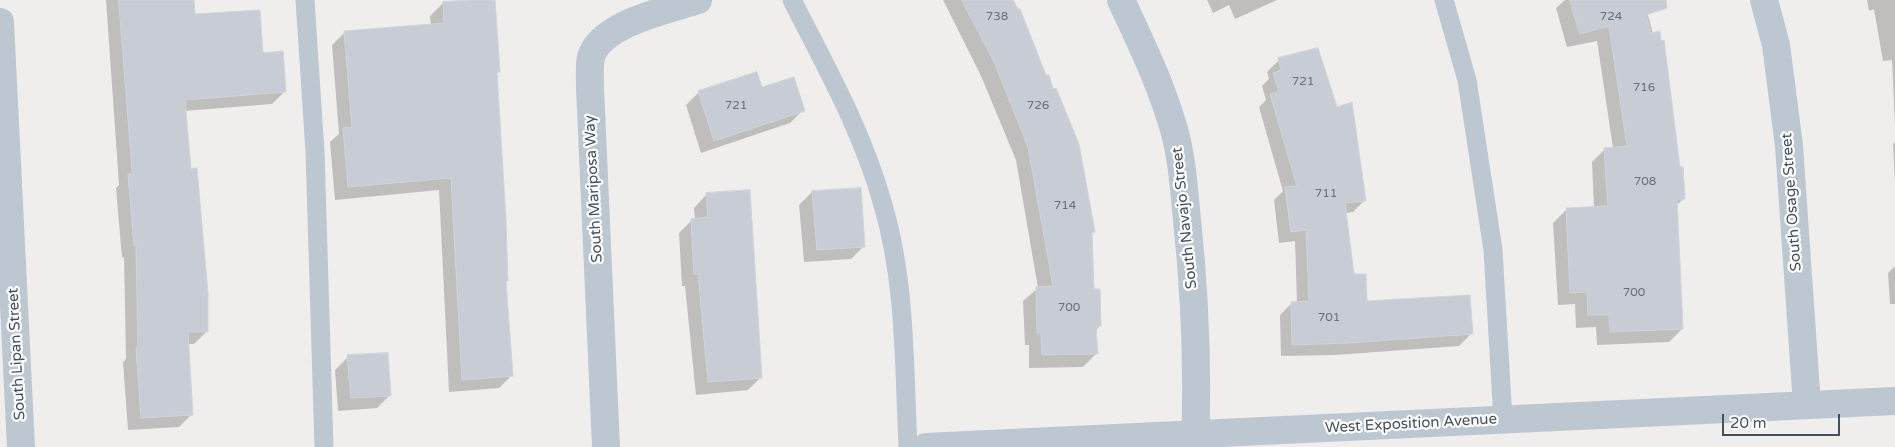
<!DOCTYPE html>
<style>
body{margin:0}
#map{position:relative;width:1895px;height:447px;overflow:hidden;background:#f0eded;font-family:"Varela Round",sans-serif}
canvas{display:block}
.scale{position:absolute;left:1722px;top:414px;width:118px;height:22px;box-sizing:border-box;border:2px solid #43505d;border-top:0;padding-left:6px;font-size:15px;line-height:18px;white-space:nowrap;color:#43505d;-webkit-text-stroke:4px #fff;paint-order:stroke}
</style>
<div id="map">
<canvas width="1895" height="447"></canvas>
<div class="scale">20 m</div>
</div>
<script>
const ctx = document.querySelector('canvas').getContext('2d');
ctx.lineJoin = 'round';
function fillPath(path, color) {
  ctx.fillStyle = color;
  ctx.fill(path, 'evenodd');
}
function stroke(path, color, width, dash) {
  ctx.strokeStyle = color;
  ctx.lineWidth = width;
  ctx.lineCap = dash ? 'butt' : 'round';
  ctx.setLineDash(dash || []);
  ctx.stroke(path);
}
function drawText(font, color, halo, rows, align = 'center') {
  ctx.font = font + ' "Varela Round",sans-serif';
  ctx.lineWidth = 4.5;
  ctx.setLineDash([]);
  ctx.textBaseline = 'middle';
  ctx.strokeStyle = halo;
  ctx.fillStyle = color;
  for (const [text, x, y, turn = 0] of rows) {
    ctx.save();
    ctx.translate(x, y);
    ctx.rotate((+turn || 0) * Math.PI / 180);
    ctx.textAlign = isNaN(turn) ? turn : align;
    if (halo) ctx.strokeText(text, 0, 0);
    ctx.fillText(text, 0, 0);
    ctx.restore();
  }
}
fillPath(new Path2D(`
 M106 0H192L194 16 262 54 285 91 272 104 184 111 207 331 194 344H187L192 414 179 427 128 430 123 362 126 359 124 257 122 258 116 188 119 185Z
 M493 0 499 71 496 74 507 280 505 283 512 375 499 388 449 392 439 190 335 200 330 142 339 134 332 45 345 32 431 25 430 16 443 3Z
 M943 0H1011L1093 232 1091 235 1092 290 1100 326 1095 331 1096 354 1083 367 1029 368V345H1025L1023 301 1038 288 1016 160 981 76Z
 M1207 0H1277L1235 19 1229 5 1213 13Z
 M1565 0H1644L1653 34 1684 198 1676 206 1682 329 1669 342 1597 345 1596 327 1576 328 1575 304 1558 305 1553 223 1566 210 1594 208 1592 162 1605 149 1613 148 1597 41 1567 47 1556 8Z
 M1867 0H1895V126L1892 60 1883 61 1874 9 1869 11Z
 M1279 60 1365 200 1353 212 1345 213 1353 275 1366 302 1471 334 1459 346 1335 355 1281 356 1280 315 1292 303H1297L1295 241 1279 243 1274 200 1283 191 1259 107 1266 100 1262 86 1269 79 1267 72Z
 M761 88 803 110 790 123 701 153 686 105 699 92Z
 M1895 142V184L1893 144Z
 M812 192 864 246 851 259 804 262 799 205Z
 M707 194 761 377 748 390 696 395 685 286H682L679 233 692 220H695L694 208Z
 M1895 266V304H1890L1888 273Z
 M348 357 390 395 377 408 338 411 335 370Z`), '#0003');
const building = new Path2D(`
 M119 0H194L195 14 260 10 263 53 283 51 286 92 185 100 191 169 197 168 208 293V332H188L193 415 141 418 136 348 138 347 136 245 134 246 128 174H132Z
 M471 0H495L500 72H497L506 220 508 281H506L513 376 462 380 451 178 348 187 343 128 352 127 344 31 444 23 443 2Z
 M962 0H1013L1018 9H1020L1046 75H1049L1053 89 1056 88 1079 144 1095 232 1092 233 1094 289H1100L1101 326 1096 327 1098 354 1042 355 1041 333H1037L1036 287 1053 286 1028 147 994 62Z
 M1570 0H1666L1667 8 1646 15 1651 33 1660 31 1661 41 1664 40 1680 167H1683L1685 199H1677L1683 329 1610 332 1609 315H1588L1587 292 1570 293 1566 208 1608 206 1604 148 1627 146 1609 26 1580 34Z
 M1318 48 1337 107 1352 102 1366 201 1345 203 1354 274H1366L1367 301 1470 295 1473 334 1348 343 1292 345 1291 302 1309 301 1306 230 1291 232 1285 187 1297 186 1270 94 1279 92 1273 73 1281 70 1278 58Z
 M757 72 762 87 794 77 805 111 714 141 698 91Z
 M861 188 865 247 817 250 812 191Z
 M750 190 762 378 708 382 698 274H694L691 219 708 217 706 193Z
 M388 353 391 396 351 398 347 355Z`);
fillPath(building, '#c8ccd4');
stroke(building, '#d0d3da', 1);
stroke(new Path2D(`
 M305 0 315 152 324 447
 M792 0C826 67 863 132 883 205 906 283 904 366 908 447
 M1444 0 1467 80 1493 250 1503 420`), '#bcc7d1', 19);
stroke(new Path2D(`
 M1121 0C1140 41 1160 82 1173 126 1182 156 1184 189 1187 220 1195 295 1198 371 1195 447
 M1764 0 1776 45 1789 146 1807 405
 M606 447 590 88C590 78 589 66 591 57 601 23 669 10 698 0`), '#bcc7d1', 28);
stroke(new Path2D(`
 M0 22 21 447
 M926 447 1895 401`), '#bcc7d1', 28);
drawText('12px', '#646f7b', null, [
 ["738",997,17],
 ["724",1611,17],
 ["721",1303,82],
 ["716",1644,88],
 ["721",736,106],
 ["726",1038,106],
 ["708",1645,182],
 ["711",1326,194],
 ["714",1065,206],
 ["700",1634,293],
 ["700",1069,308],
 ["701",1329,318]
]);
drawText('15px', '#43505d', '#fff', [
 ["South Mariposa Way",594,189,-93],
 ["South Osage Street",1792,202,-94],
 ["South Navajo Street",1185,218,-96],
 ["South Lipan Street",17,354,-93],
 ["West Exposition Avenue",1411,424,-3]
]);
</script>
